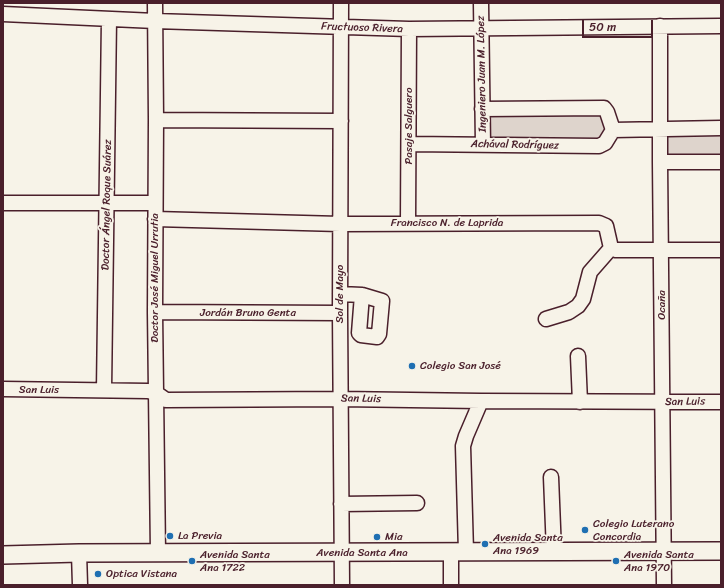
<!DOCTYPE html>
<meta charset="utf-8">
<style>
body{margin:0}
#map{position:relative;width:724px;height:588px;overflow:hidden;background:#f7f3e8;font-family:Sriracha,sans-serif}
canvas{display:block}
.frame{position:absolute;inset:0;border:4px solid #4a1f2b;pointer-events:none}
.scale{position:absolute;left:582px;top:20px;width:71px;height:18px;box-sizing:border-box;border:2px solid #4a1f2b;border-top:0;padding-left:5px;font-size:12px;line-height:14px;white-space:nowrap;color:#4a1f2b;-webkit-text-stroke:3px #f7f3e8;paint-order:stroke}
</style>
<div id="map">
<canvas width="724" height="588"></canvas>
<div class="frame"></div>
<div class="scale">50 m</div>
</div>
<script>
const ctx = document.querySelector('canvas').getContext('2d');
ctx.lineJoin = 'round';
function fillPath(path, color) {
  ctx.fillStyle = color;
  ctx.fill(path, 'evenodd');
}
function stroke(path, color, width, dash) {
  ctx.strokeStyle = color;
  ctx.lineWidth = width;
  ctx.lineCap = dash ? 'butt' : 'round';
  ctx.setLineDash(dash || []);
  ctx.stroke(path);
}
function drawText(font, color, halo, rows, align = 'center') {
  ctx.font = font + ' Sriracha,sans-serif';
  ctx.lineWidth = 3.5;
  ctx.setLineDash([]);
  ctx.textBaseline = 'middle';
  ctx.strokeStyle = halo;
  ctx.fillStyle = color;
  for (const [text, x, y, turn = 0] of rows) {
    ctx.save();
    ctx.translate(x, y);
    ctx.rotate((+turn || 0) * Math.PI / 180);
    ctx.textAlign = isNaN(turn) ? turn : align;
    if (halo) ctx.strokeText(text, 0, 0);
    ctx.fillText(text, 0, 0);
    ctx.restore();
  }
}
fillPath(new Path2D(`
 M602 111 609 130 597 143 484 142V112Z
 M665 135H721V160L666 158Z`), '#ded4cc');
const minor = new Path2D(`
 M155 3 156 120 155 312 158 553
 M341 3 340 313 342 585
 M481 3 483 145
 M3 14 155 21 409 29 721 26
 M660 26V162L664 585
 M156 120 341 121
 M613 130 721 128
 M409 144 599 146 605 143 613 130 607 112 604 108 482 109
 M660 162H721
 M3 203H155
 M155 219 340 224 599 223 606 226 611 248 616 250H721
 M408 223 409 29
 M340 294 362 295 382 301 379 334 377 337 361 335 359 333 362 295
 M155 312 340 313
 M546 319 569 312 578 306 583 299 590 272 611 248
 M578 356 580 402
 M3 389 148 391 156 393 166 400 340 399 481 401 721 402
 M104 390 109 19
 M551 477 554 552
 M341 504 417 503
 M451 552V585
 M466 552 463 446 466 436 481 401
 M79 553 80 585`);
const major = new Path2D(`
 M3 555 79 553 721 551`);
stroke(minor, '#4a1f2b', 17);
stroke(major, '#4a1f2b', 20);
stroke(minor, '#f7f3e8', 14);
stroke(major, '#f7f3e8', 17);
for (const [x, y, r, color] of [
 [412,366,4,"#1f6fb2"],
 [585,530,4,"#1f6fb2"],
 [170,536,4,"#1f6fb2"],
 [377,537,4,"#1f6fb2"],
 [485,544,4,"#1f6fb2"],
 [192,561,4,"#1f6fb2"],
 [616,561,4,"#1f6fb2"],
 [98,574,4,"#1f6fb2"]
]) {
  const dot = new Path2D();
  dot.arc(x, y, r, 0, 2 * Math.PI);
  ctx.fillStyle = color;
  ctx.fill(dot);
  stroke(dot, '#f7f3e8', 1.5);
}
drawText('11px', '#4a1f2b', '#f7f3e8', [
 ["Fructuoso Rivera",362,28,2],
 ["Ingeniero Juan M. López",482,74,-91],
 ["Pasaje Salguero",409,126,-90],
 ["Achával Rodríguez",515,145,1],
 ["Doctor Ángel Roque Suárez",107,205,-89],
 ["Francisco N. de Laprida",447,223],
 ["Doctor José Miguel Urrutia",155,278,-90],
 ["Sol de Mayo",340,294,-90],
 ["Ocaña",662,305,-90],
 ["Jordán Bruno Genta",248,313],
 ["San Luis",39,390],
 ["San Luis",361,399,1],
 ["San Luis",685,402,-1],
 ["Avenida Santa Ana",362,553]
]);
drawText('11px', '#4a1f2b', '#f7f3e8', [
 ["Colegio San José",420,366],
 ["Colegio Luterano",593,524],
 ["Concordia",593,537],
 ["La Previa",178,536],
 ["Mia",385,537],
 ["Avenida Santa",493,538],
 ["Ana 1969",493,551],
 ["Avenida Santa",200,555],
 ["Ana 1722",200,568],
 ["Avenida Santa",624,555],
 ["Ana 1970",624,568],
 ["Optica Vistana",106,574]
], 'left');
</script>
